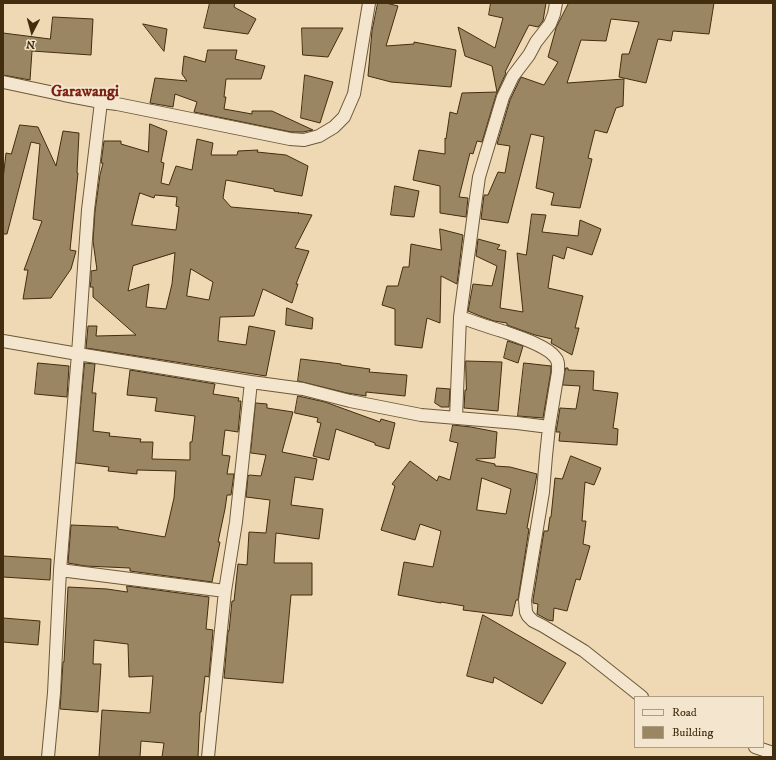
<!DOCTYPE html>
<style>
body{margin:0}
#map{position:relative;width:776px;height:760px;overflow:hidden;background:#eed9b4;font-family:"IM FELL DW Pica",serif}
canvas{display:block}
.frame{position:absolute;inset:0;border:4px solid #422d0e;pointer-events:none}
.legend{position:absolute;left:634px;top:696px;width:130px;height:52px;box-sizing:border-box;background:#f4e6ce;border:1px solid #ad9c81;margin:0;padding:5px 7px;list-style:none;font-size:12px;color:#422d0e}
.legend li{display:flex;align-items:center;gap:8px;height:20px}
.legend b{width:20px;border:1px solid #ad9c81}
.north{position:absolute;left:12px;top:12px;width:40px;height:40px;-webkit-text-stroke:3px #f4e6ce;paint-order:stroke;rotate:186deg;font-size:11px;font-weight:700;line-height:16px;text-align:center;color:#422d0e}
.north::after{content:'';display:block;margin:auto;width:14px;height:18px;background:#422d0e;clip-path:polygon(50% 0,100% 100%,50% 72%,0 100%)}
</style>
<div id="map">
<canvas width="776" height="760"></canvas>
<div class="frame"></div>
<ul class="legend">
<li><b style="height:5px;background:#f4e6ce"></b>Road</li>
<li><b style="height:11px;background:#9b8664"></b>Building</li>
</ul>
<div class="north">N</div>
</div>
<script>
const ctx = document.querySelector('canvas').getContext('2d');
ctx.lineJoin = 'round';
function fillPath(path, color) {
  ctx.fillStyle = color;
  ctx.fill(path, 'evenodd');
}
function stroke(path, color, width, dash) {
  ctx.strokeStyle = color;
  ctx.lineWidth = width;
  ctx.lineCap = dash ? 'butt' : 'round';
  ctx.setLineDash(dash || []);
  ctx.stroke(path);
}
function drawText(font, color, halo, rows, align = 'center') {
  ctx.font = font + ' "IM FELL DW Pica",serif';
  ctx.lineWidth = 4;
  ctx.setLineDash([]);
  ctx.textBaseline = 'middle';
  ctx.strokeStyle = halo;
  ctx.fillStyle = color;
  for (const [text, x, y, turn = 0] of rows) {
    ctx.save();
    ctx.translate(x, y);
    ctx.rotate((+turn || 0) * Math.PI / 180);
    ctx.textAlign = isNaN(turn) ? turn : align;
    if (halo) ctx.strokeText(text, 0, 0);
    ctx.fillText(text, 0, 0);
    ctx.restore();
  }
}
const building = new Path2D(`
 M210 3H235L234 7 256 19 248 34 204 28Z
 M378 3H386L398 6 386 46 414 44V42L456 50 451 87 391 82 368 76 372 31Z
 M491 3H546L543 21 538 27 529 25 505 72 506 73 496 95 482 142 477 141 473 154 470 153 459 197 468 198 466 217 440 213V186L413 180 419 150 445 154V138L446 139 450 112 457 114 462 93 497 92 492 66 465 56 458 27 495 48 503 18 489 15Z
 M569 3H714L709 34 673 31 671 41 658 39 646 83 619 77 622 54H629L639 22 611 19 606 41 581 40 567 83 624 79 623 106 616 108 607 133 595 130 588 158 592 159 580 208 551 205 554 193 536 188 544 137 531 134 508 223 481 219 484 195H488L498 172 505 173 510 146 497 144 510 100 521 77 544 85 558 62 548 57 556 28Z
 M53 17 93 19 91 55 32 51 30 80 3 75V33L50 39Z
 M143 24 167 29 164 51Z
 M302 28H343L328 57 303 55Z
 M208 50H237L235 59 265 66 261 79H226L224 97H226L224 109 252 114V111H272L313 130 303 132H291L194 112 197 102 175 94 173 107 150 103 155 78 187 81 182 74 184 56 205 62Z
 M305 75 333 82 320 123 301 118Z
 M150 124 167 131 161 162 164 163 161 183 169 185 176 166 192 170 197 139 213 143 211 155H237L238 151 258 150 257 152 286 155 308 166 302 196 274 191V189L226 180 223 198 231 207 299 213H298L312 215 295 248 309 251 296 284H298L292 303 263 289 254 316 220 317 218 341 246 345 249 326 275 331 266 376 86 348 88 326H97L96 336 136 335 93 297V287H90L91 281V271L97 270 93 241 95 211 100 175 103 163H101L104 141H121V144L148 152ZM140 193 154 198 155 195 177 197 176 206 179 207 176 230 132 225ZM175 253 172 284 166 309 146 307 149 284 128 291 133 266ZM191 269 213 282 209 300 187 296Z
 M20 125 38 127 56 166 63 131 79 133 77 173H78L70 250 76 251 71 269 51 298 23 299 28 270H24L42 221 33 219 40 144 31 142 7 234H3V179L6 153 11 154Z
 M395 186 419 191 414 217 391 215Z
 M532 214 546 215 542 232 578 236 580 220 601 229 592 255 567 247 564 259 553 255 548 288 583 296 575 328H579L572 355 551 343 552 339 535 335 507 325V323L494 321 480 316 468 311 473 284 492 286 497 266 476 256 478 239 500 245 497 249 506 251 500 308 523 312 517 253 526 255Z
 M440 229 463 235 457 284 441 276 440 323 427 318 422 348 395 345V309L382 305 387 286H398L403 267H409L411 244 441 250Z
 M287 308 313 318 312 329 286 325Z
 M508 341 523 346 518 363 504 358Z
 M301 359 341 364V365L370 369 369 372 407 375 405 396 366 392V396L347 393 298 381Z
 M466 361 502 362 498 411 464 408 465 390H466Z
 M38 363 69 366 67 397 35 394Z
 M85 363 95 364 92 393H96L93 431 110 433 109 436 141 439 140 442H153L152 459 190 460V442H192L195 416 155 411 157 398 127 395 130 370 215 384 213 394 239 398 238 401H241L238 432 225 430 222 455 230 456 227 474H234L231 495H227L225 509 218 542H220L212 582 130 571V568L85 566 68 563 71 525 118 527V529L165 537 174 498 176 471 137 470V474L108 471 109 467 76 463Z
 M524 363 551 366V371L543 418 518 416Z
 M566 368H568V370L594 371 593 390 618 393 613 428 618 429 617 445 559 441 560 432H556L560 408 576 409 580 386 563 385Z
 M437 388 450 389 449 407H441L435 403Z
 M298 396 325 402 380 422 381 419 395 423 389 449 375 445V443L336 429 329 460 313 456 321 423 317 422 318 418 295 413Z
 M256 403 267 404V408L293 412 282 452 317 459 313 480 295 477 291 505 323 509 319 539 276 533 274 563H312V595H291L283 683 224 678 228 631H229L232 601H234L238 564 247 565 249 532 266 533 270 500 246 497 248 476 249 475 261 476 266 455 251 453Z
 M453 425 471 427 497 432 495 458 476 459V460L495 464V466L510 467 537 474 527 528 529 529 518 600H516L512 616 463 610 464 606 441 602V603L398 595 404 562 433 567 441 531 420 524 415 540 381 530 395 486 392 484 410 461 437 481 439 476 450 480 458 443 450 441ZM482 478 511 489 506 514 477 510Z
 M571 456 601 468 594 485 585 482 582 521H586L583 544 590 546 580 580 576 579 567 611 554 608 553 621 548 620 537 614 538 604 533 603V600L544 531H548L550 517H551L555 478 562 479Z
 M3 556 51 559 50 580 3 577Z
 M127 586 209 597 206 629 213 630 209 677 205 676 201 712H200L198 757H162L164 743 141 741 140 757H99L102 710 150 713 153 676 129 677 128 644 94 640 93 664H101L98 712 60 709 63 662H64L68 587 107 589 127 592Z
 M483 615 566 663 542 704 494 677 493 683 467 676Z
 M3 618 40 621 38 645 3 642Z`);
fillPath(building, '#9b8664');
stroke(building, '#422d0e', 1);
const street = new Path2D(`
 M3 82 64 95 101 102
 M460 317C474 322 488 327 502 331 516 336 546 345 555 357 559 361 558 366 558 372L549 427
 M3 341 78 354 251 382 303 389 350 401 421 415 517 423 549 427 546 456 543 492 525 600 526 612 528 616 533 621 543 626 584 651 642 697
 M456 418 460 317 475 205 479 177 503 97 513 76 529 55 536 42 550 24 554 14 556 3
 M60 570 225 591
 M755 747 773 753
 M48 757 54 693 60 570 78 354 88 210 101 102 117 104 290 139 304 140 319 136 334 127 344 117 354 94 369 3
 M208 757 225 591 236 522 251 382`);
stroke(street, '#6d5838', 14);
stroke(street, '#f4e6ce', 12);
drawText('bold 16px', '#7a1f14', '#f4e6ce', [
 ["Garawangi",85,93]
]);
</script>
